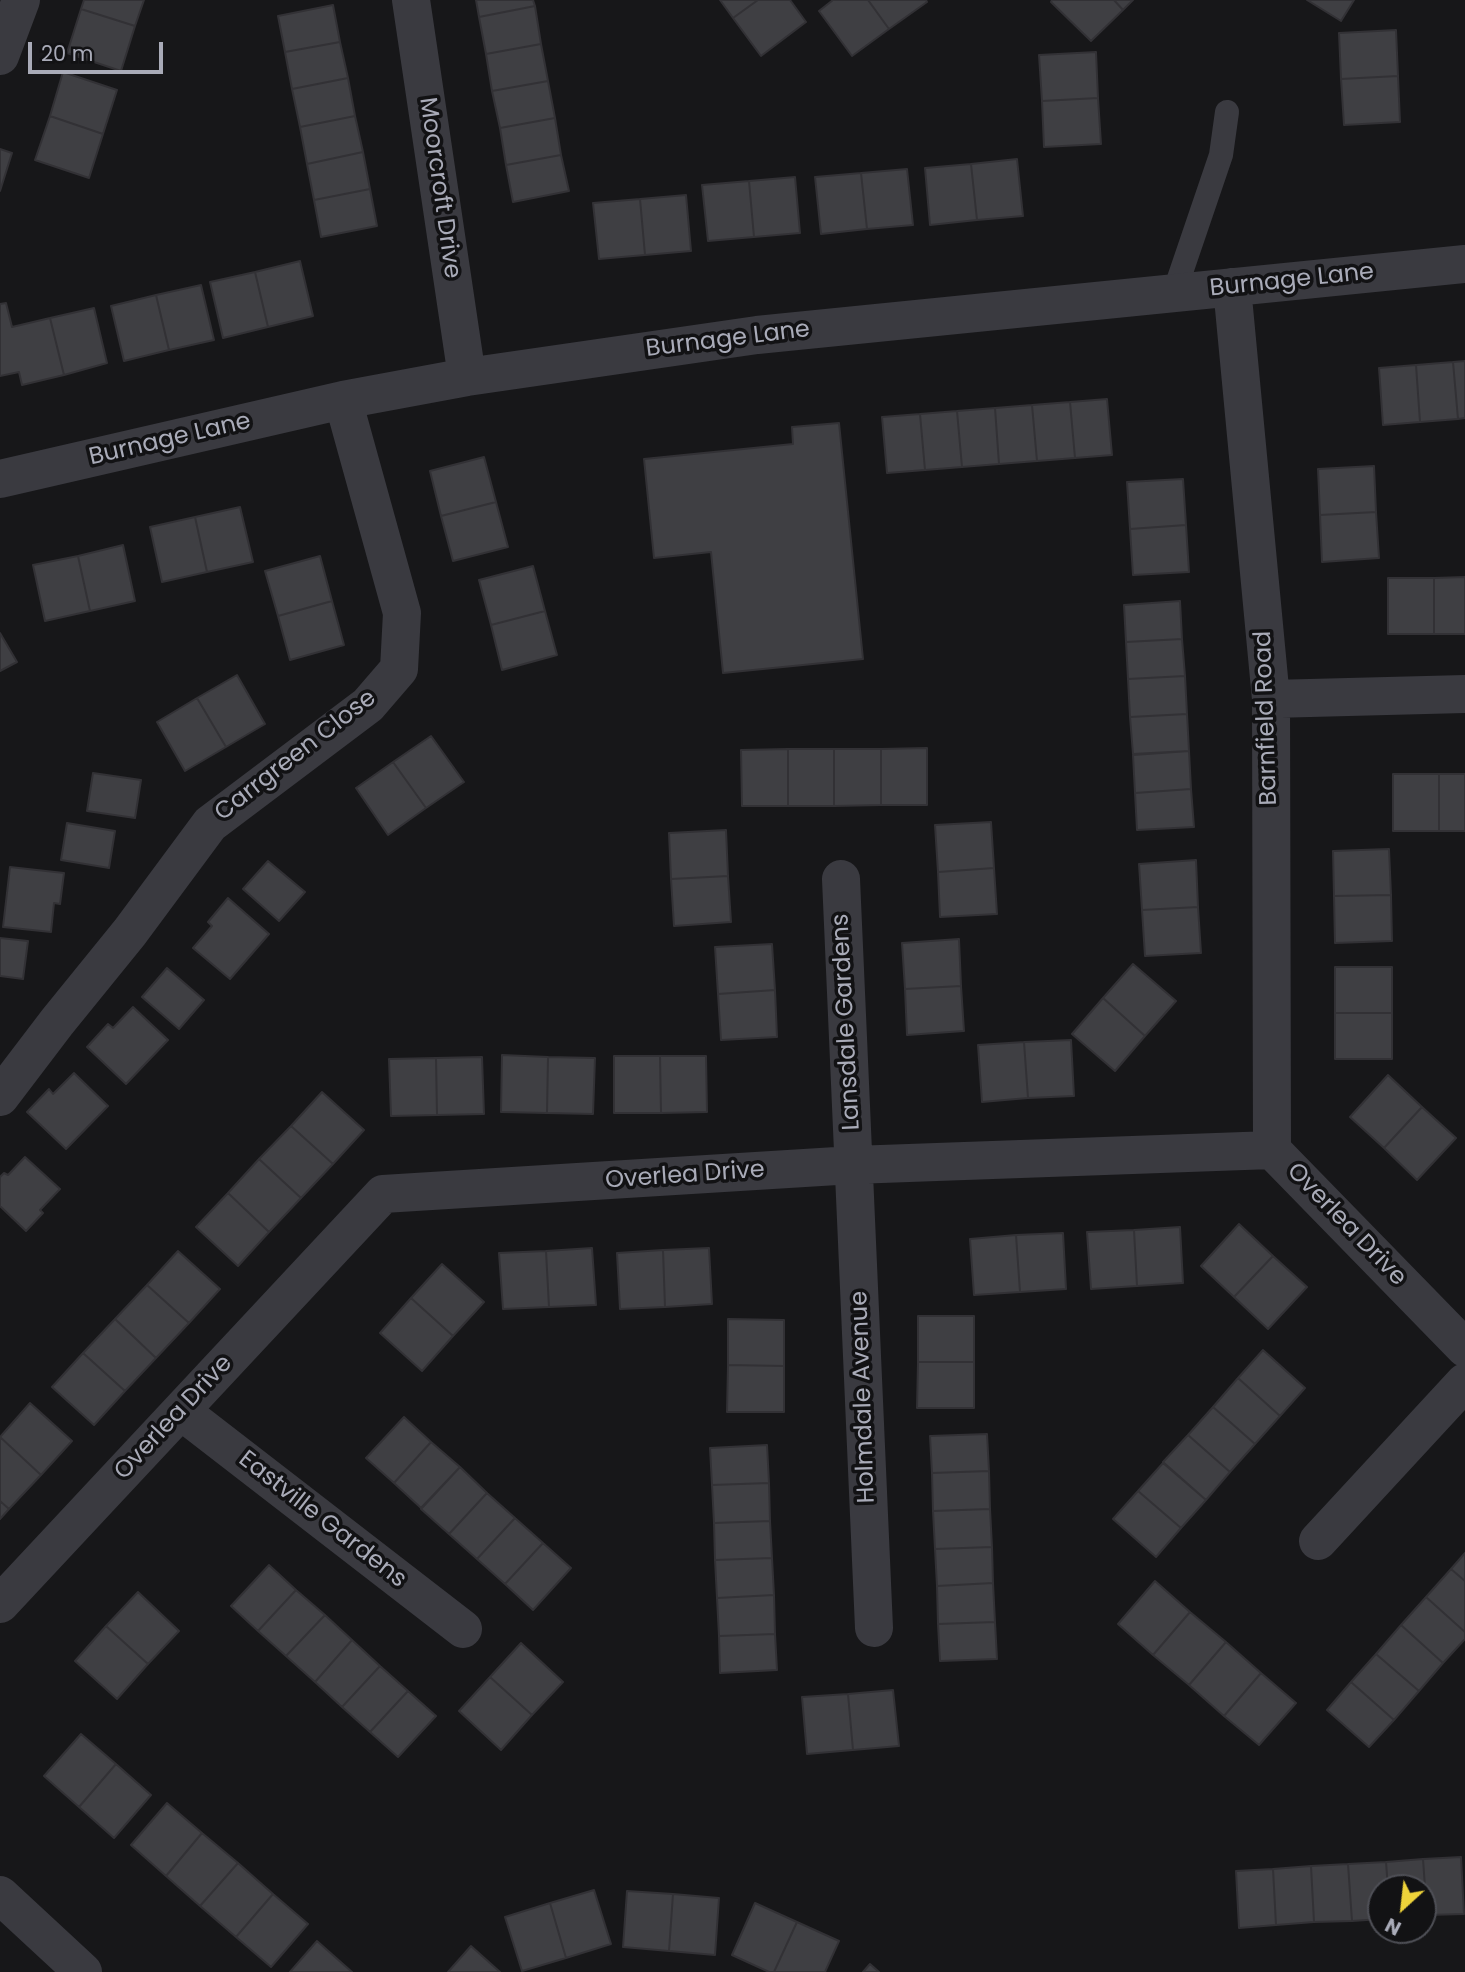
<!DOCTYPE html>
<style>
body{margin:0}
#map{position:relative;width:1465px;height:1972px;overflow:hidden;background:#171719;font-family:Poppins,sans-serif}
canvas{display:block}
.north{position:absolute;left:1367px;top:1874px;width:70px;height:70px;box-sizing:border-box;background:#121214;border:2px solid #4e4f56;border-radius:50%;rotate:207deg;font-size:19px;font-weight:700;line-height:28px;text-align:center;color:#a9abb8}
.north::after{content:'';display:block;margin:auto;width:24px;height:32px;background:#eed33a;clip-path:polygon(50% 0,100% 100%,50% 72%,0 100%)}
.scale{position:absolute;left:28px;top:42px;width:135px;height:32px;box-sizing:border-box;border:4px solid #a9abb8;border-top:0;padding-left:9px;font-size:21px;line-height:24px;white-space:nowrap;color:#a9abb8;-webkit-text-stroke:5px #121214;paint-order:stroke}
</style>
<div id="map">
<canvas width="1465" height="1972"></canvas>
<div class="north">N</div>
<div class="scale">20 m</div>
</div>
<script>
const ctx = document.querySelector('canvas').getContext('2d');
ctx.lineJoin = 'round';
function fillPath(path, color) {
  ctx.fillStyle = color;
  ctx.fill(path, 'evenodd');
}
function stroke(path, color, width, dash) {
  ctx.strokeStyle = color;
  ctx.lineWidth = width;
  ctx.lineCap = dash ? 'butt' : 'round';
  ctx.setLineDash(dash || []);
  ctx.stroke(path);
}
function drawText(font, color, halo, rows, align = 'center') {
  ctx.font = font + ' Poppins,sans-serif';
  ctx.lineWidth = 7;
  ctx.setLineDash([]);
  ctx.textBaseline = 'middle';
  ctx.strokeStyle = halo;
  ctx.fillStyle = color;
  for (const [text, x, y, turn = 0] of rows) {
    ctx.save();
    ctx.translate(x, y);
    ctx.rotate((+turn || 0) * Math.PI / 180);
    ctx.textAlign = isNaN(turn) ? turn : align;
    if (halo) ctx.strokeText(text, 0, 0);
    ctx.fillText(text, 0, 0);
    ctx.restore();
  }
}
const building = new Path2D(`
 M84 0H144L135 26 81 9Z
 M476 0H533L535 6 479 17Z
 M720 0H758L733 18Z
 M758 0H790L806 22 761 56 733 18Z
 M833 0H868L889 29 852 56 819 11Z
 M868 0H926L927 2 889 29Z
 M1052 0H1114L1123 10 1091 41 1051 2Z
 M1114 0H1133L1123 10Z
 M1307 0H1354L1341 21Z
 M333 5 340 42 285 52 278 16Z
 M535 6 541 44 486 54 479 17Z
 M81 9 135 26 121 71 67 53Z
 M1396 30 1398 76 1341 79 1339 33Z
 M340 42 348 78 292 89 285 52Z
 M541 44 548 81 492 91 486 54Z
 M1096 52 1098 98 1042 101 1039 55Z
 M63 72 117 90 103 134 50 116Z
 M1398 76 1400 122 1344 125 1341 79Z
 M348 78 355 116 300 127 292 89Z
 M548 81 555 118 500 128 492 91Z
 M1098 98 1101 144 1044 147 1042 101Z
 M50 116 103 134 89 178 35 160Z
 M355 116 363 152 307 164 300 127Z
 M555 118 561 155 506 165 500 128Z
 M0 149 12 153 0 191Z
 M363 152 370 189 314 200 307 164Z
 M561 155 569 191 513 202 506 165Z
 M1017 159 1023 216 977 220 971 164Z
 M971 164 977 220 930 225 925 168Z
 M907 169 913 225 867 229 861 173Z
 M861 173 867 229 821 234 815 177Z
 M795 177 800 233 754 237 749 181Z
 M749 181 754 237 708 241 702 185Z
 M370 189 377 226 321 237 314 200Z
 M686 195 691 251 645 255 640 199Z
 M640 199 645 255 599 259 593 203Z
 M300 261 313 316 268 327 255 272Z
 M255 272 268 327 223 338 210 282Z
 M201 285 214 340 169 350 156 295Z
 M156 295 169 350 124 361 111 306Z
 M6 303 12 327 50 318 64 375 22 385 19 372 0 376V304Z
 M94 308 107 363 64 375 50 318Z
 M1465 361V418L1458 419 1453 362Z
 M1453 362 1458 419 1420 422 1416 365Z
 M1416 365 1420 422 1383 425 1379 368Z
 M1107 399 1112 455 1075 458 1070 402Z
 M1070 402 1075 458 1037 461 1032 405Z
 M1032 405 1037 461 999 464 995 408Z
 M995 408 999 464 962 467 957 411Z
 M957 411 962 467 925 470 920 414Z
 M920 414 925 470 887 473 882 417Z
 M839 423 863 659 723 673 711 552 654 558 644 459 793 444 792 427Z
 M484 457 496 502 441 516 430 471Z
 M1374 466 1376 512 1320 515 1318 469Z
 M1183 479 1186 525 1130 529 1127 482Z
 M496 502 508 547 453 561 441 516Z
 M240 507 253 562 207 572 195 517Z
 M1376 512 1379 558 1322 562 1320 515Z
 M195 517 207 572 162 582 150 527Z
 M1186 525 1189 572 1133 575 1130 529Z
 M123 545 135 601 90 611 78 556Z
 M78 556 90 611 45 621 33 565Z
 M320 556 332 601 278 616 265 571Z
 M533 566 545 611 491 625 479 580Z
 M1465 577V634H1434V578Z
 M1388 578H1434V634H1388Z
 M332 601 344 645 290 660 278 616Z
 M1180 601 1182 639 1126 642 1124 605Z
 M545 611 557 655 502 670 491 625Z
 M0 633 17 662 0 671Z
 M1182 639 1185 676 1128 679 1126 642Z
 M237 675 265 724 226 747 197 698Z
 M1185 676 1187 714 1130 717 1128 679Z
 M197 698 226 747 185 771 157 722Z
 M1187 714 1189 751 1133 754 1130 717Z
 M431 736 464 782 426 808 393 762Z
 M927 748V805H881V749Z
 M788 749H834V806H788Z
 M788 749V806H742L741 750Z
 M834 749H881V805L834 806Z
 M1189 751 1191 789 1135 793 1133 755Z
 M393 762 426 808 388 835 356 788Z
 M93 773 141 780 135 818 87 811Z
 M1393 774H1439V831H1393Z
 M1439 774H1465V831H1439Z
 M1191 789 1194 827 1137 830 1135 793Z
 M991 822 994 868 938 872 935 825Z
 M67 823 115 831 109 868 61 860Z
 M726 830 728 876 671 879 669 833Z
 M1389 849 1391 895 1334 896 1333 851Z
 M1196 860 1198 907 1142 910 1139 864Z
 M268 861 305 892 279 921 243 889Z
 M10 867 64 873 60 904 54 903 51 932 3 927Z
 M994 868 997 914 940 917 938 872Z
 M728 876 731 922 674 926 671 879Z
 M1391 895 1392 941 1335 943 1334 896Z
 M228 898 269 934 230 979 193 948 212 926 208 922Z
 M1198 907 1201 953 1145 956 1142 910Z
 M0 938 28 941 23 979 0 976Z
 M959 939 961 986 905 989 902 943Z
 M772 944 775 990 718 994 715 947Z
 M1133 964 1176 1001 1145 1036 1103 998Z
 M1335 967H1392V1013H1335Z
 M167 968 204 1000 179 1029 142 997Z
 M961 986 964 1031 907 1035 905 989Z
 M775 990 777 1037 721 1040 718 994Z
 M1103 998 1145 1036 1115 1071 1072 1034Z
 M133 1007 168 1040 126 1084 87 1047 108 1024 113 1028Z
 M1335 1013H1392V1059H1335Z
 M1071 1040 1074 1096 1028 1098 1024 1042Z
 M1024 1042 1028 1098 982 1102 978 1045Z
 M502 1055 548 1057 547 1113 501 1112Z
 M614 1056H660L661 1113H614Z
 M660 1056H706L707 1112 661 1113Z
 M482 1057 484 1114 437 1115 436 1058Z
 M548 1057 595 1058 593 1114 547 1113Z
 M436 1058 437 1115 391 1116 389 1059Z
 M74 1073 108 1106 66 1149 27 1112 49 1089 53 1094Z
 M1388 1075 1422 1107 1384 1148 1350 1117Z
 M322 1092 364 1130 333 1164 291 1126Z
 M1422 1107 1456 1138 1417 1180 1384 1148Z
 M291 1126 333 1164 301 1198 259 1159Z
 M25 1157 60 1189 40 1210 43 1213 26 1231 0 1206V1177L4 1173 8 1175Z
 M259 1159 301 1198 269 1232 228 1193Z
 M228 1193 269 1232 238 1266 196 1227Z
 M1239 1224 1273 1256 1234 1297 1201 1266Z
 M1180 1227 1183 1283 1137 1286 1134 1230Z
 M1134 1230 1137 1286 1091 1289 1087 1232Z
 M1063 1233 1066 1289 1020 1292 1016 1235Z
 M1016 1235 1020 1292 974 1295 970 1239Z
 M592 1248 596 1305 549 1307 546 1251Z
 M709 1248 712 1304 665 1307 663 1250Z
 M663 1250 665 1307 620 1309 617 1253Z
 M178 1251 220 1289 189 1323 147 1285Z
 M546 1251 549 1307 503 1309 499 1253Z
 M1273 1256 1307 1287 1268 1329 1234 1297Z
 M442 1264 484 1302 453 1336 411 1298Z
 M147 1285 189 1323 156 1358 115 1319Z
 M411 1298 453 1336 422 1371 380 1333Z
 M918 1316H974V1362H918Z
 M115 1319 156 1358 125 1391 83 1353Z
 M728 1319 784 1320V1366L728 1365Z
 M1263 1350 1305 1388 1280 1416 1238 1378Z
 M83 1353 125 1391 94 1425 52 1387Z
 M918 1362H974V1408H917Z
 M728 1365 784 1366V1412H727Z
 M1238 1378 1280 1416 1255 1444 1213 1407Z
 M30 1403 72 1441 41 1475 0 1437Z
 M1213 1407 1255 1444 1230 1472 1188 1435Z
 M404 1417 431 1442 394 1483 366 1458Z
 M987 1434 989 1471 932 1473 930 1436Z
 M1188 1435 1230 1472 1206 1500 1163 1462Z
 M0 1437 41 1475 9 1509 0 1501Z
 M431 1442 460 1467 421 1508 394 1483Z
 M767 1445 769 1483 712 1485 710 1448Z
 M1163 1463 1206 1500 1181 1528 1138 1491Z
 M460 1467 487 1493 449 1534 421 1509Z
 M989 1471 990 1509 933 1511 932 1473Z
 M769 1483 770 1521 714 1523 712 1485Z
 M1138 1491 1181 1528 1156 1557 1113 1519Z
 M487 1493 515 1518 477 1559 449 1534Z
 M0 1501 9 1509 0 1519Z
 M990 1509 992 1547 935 1549 933 1511Z
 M515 1518 543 1543 505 1584 477 1559Z
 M770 1521 772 1558 715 1560 714 1523Z
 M543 1543 571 1568 533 1610 505 1584Z
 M992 1547 993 1583 937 1586 935 1549Z
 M1465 1553V1581L1451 1569Z
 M772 1558 774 1595 717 1598 715 1560Z
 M269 1565 296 1590 258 1631 231 1606Z
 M1451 1569 1465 1581V1632L1426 1597Z
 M1155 1581 1190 1612 1153 1655 1118 1624Z
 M993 1583 995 1622 938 1624 937 1586Z
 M296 1590 325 1615 286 1656 258 1631Z
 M138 1592 179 1631 148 1664 106 1626Z
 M774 1595 775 1634 719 1636 717 1598Z
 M1426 1597 1465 1632V1639L1443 1663 1401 1625Z
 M1190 1612 1226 1642 1189 1685 1153 1655Z
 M325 1615 352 1640 315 1682 286 1656Z
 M995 1622 997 1659 940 1661 938 1624Z
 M1401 1625 1443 1663 1419 1691 1376 1654Z
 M106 1626 148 1664 117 1699 75 1661Z
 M775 1634 777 1670 720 1673 719 1636Z
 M352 1640 380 1666 342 1707 315 1682Z
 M1226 1642 1261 1673 1224 1716 1189 1685Z
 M521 1643 563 1682 532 1715 490 1677Z
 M1376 1654 1419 1691 1394 1720 1351 1682Z
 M380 1666 408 1691 370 1732 342 1707Z
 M1261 1673 1296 1703 1259 1745 1224 1716Z
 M490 1677 532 1715 501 1750 459 1711Z
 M1351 1682 1394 1720 1369 1747 1327 1710Z
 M893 1690 899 1746 853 1750 848 1694Z
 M408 1691 436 1716 398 1757 370 1732Z
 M848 1694 853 1750 807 1754 802 1697Z
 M81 1734 116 1764 79 1807 44 1776Z
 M116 1764 151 1795 114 1838 79 1807Z
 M167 1803 202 1833 166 1876 131 1845Z
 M202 1833 238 1863 200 1906 166 1876Z
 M1461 1857 1464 1914 1427 1915 1423 1859Z
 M1423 1859 1427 1915 1423 1916V1888H1388L1386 1862Z
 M1386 1862 1388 1888H1381V1919L1352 1921 1348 1864Z
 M238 1863 273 1894 236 1937 200 1906Z
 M1348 1864 1352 1921 1314 1922 1311 1866Z
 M1311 1866 1314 1922 1276 1925 1273 1869Z
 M1273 1869 1276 1925 1239 1928 1236 1871Z
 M594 1890 611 1944 566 1958 550 1903Z
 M627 1891 673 1894 669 1951 623 1947Z
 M273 1894 308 1924 271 1967 236 1937Z
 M673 1894 719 1898 715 1955 669 1951Z
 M550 1903 566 1958 522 1971 505 1917Z
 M755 1903 797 1922 774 1972H769L732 1955Z
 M797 1922 839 1941 825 1972H774Z
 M317 1941 352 1972H290Z
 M471 1946 500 1972H448Z
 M870 1964 879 1972H863Z`);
fillPath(building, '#3f3f43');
stroke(building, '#323135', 2);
stroke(new Path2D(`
 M1174 293 1221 155 1227 112`), '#3a3a40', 24);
stroke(new Path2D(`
 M411 0 467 377
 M0 56 21 0
 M1232 287 1271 699 1272 1150
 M0 479 343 400 467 377 757 335 1465 264
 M1271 699 1465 694
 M841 879 874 1628
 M0 1097 57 1022 130 932 210 824 368 705 399 669 402 613 343 400
 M181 1411 463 1629
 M1318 1541 1465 1382
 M0 1604 383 1194 853 1165 1272 1150 1465 1348
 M0 1895 83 1972`), '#3a3a40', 38);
drawText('24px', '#a9abb8', '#121214', [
 ["Moorcroft Drive",439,188,82],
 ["Burnage Lane",1292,281,-6],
 ["Burnage Lane",728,340,-7],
 ["Burnage Lane",170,440,-13],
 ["Barnfield Road",1267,718,-92],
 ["Carrgreen Close",296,756,-38],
 ["Lansdale Gardens",847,1022,-93],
 ["Overlea Drive",685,1176,-4],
 ["Overlea Drive",1346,1225,46],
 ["Holmdale Avenue",864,1397,-92],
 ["Overlea Drive",174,1418,-47],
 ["Eastville Gardens",322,1520,38]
]);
</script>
